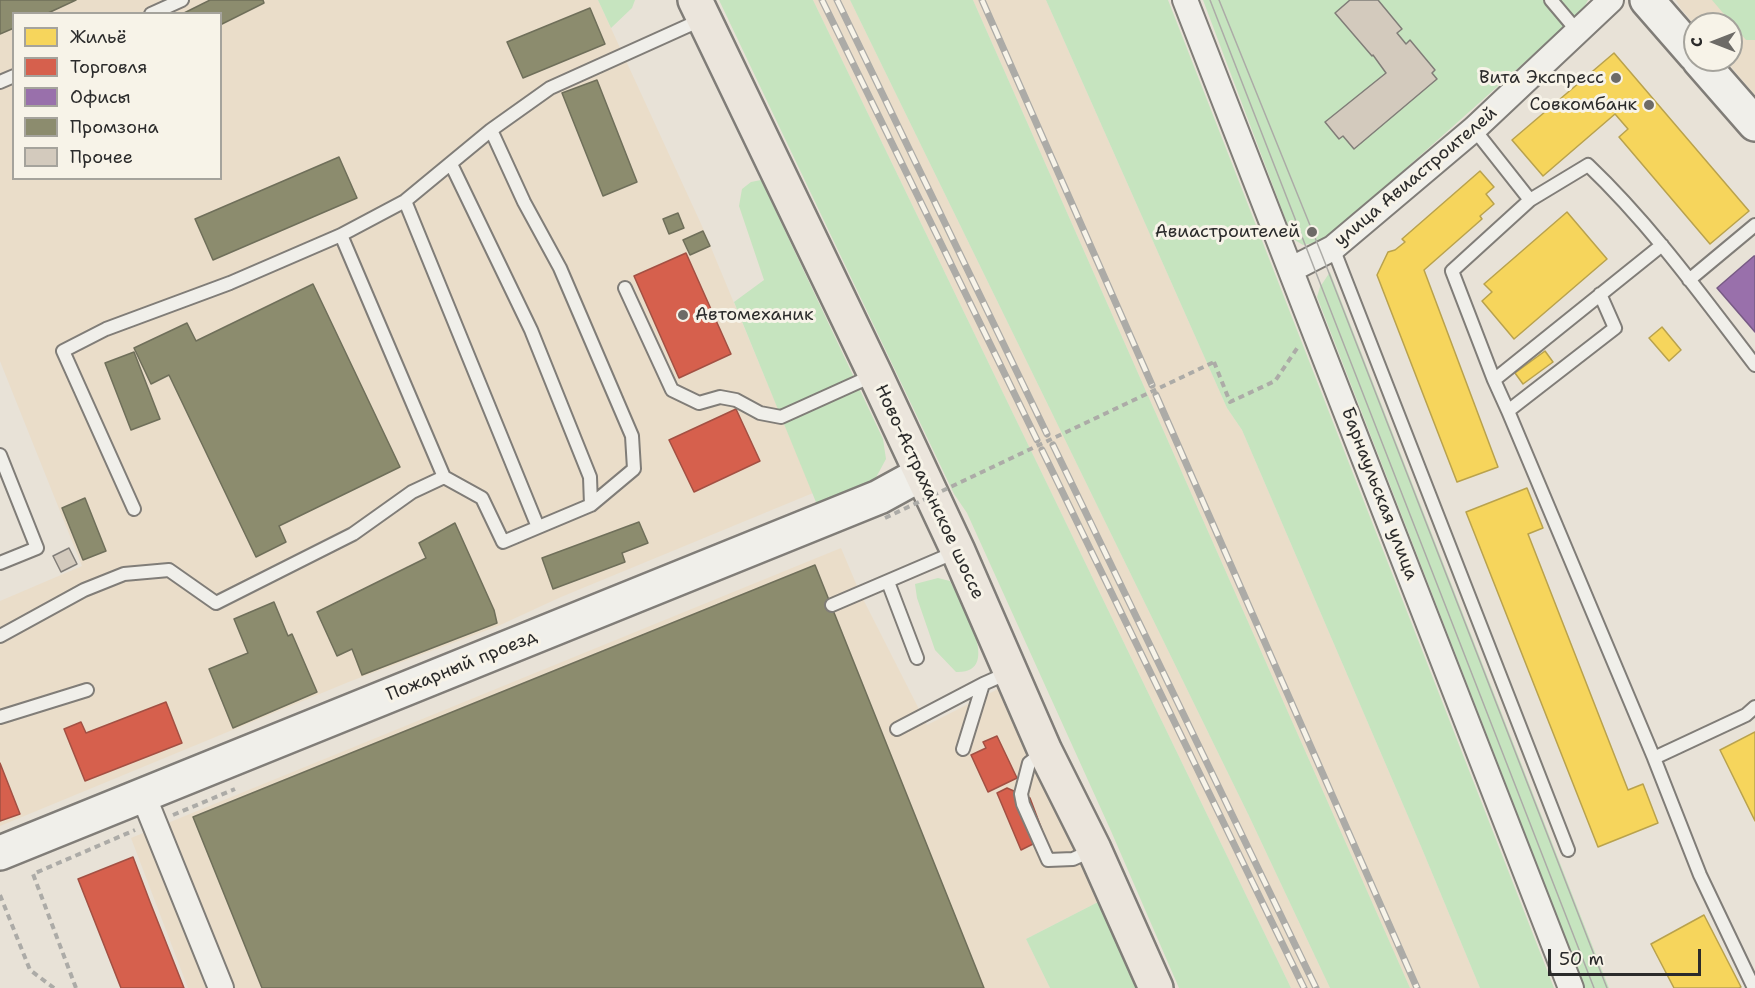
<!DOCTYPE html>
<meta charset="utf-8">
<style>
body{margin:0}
#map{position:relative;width:1755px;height:988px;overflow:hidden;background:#e8e2d7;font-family:"Shantell Sans",sans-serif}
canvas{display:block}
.legend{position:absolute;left:12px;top:12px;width:210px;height:168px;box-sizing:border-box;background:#f7f3e8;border:2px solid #a5a39c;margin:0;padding:8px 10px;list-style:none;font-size:18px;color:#2b2b2b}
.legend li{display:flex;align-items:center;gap:12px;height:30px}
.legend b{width:30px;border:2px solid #a5a39c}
.north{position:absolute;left:1683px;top:12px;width:60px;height:60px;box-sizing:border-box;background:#f7f3e8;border:2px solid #a5a39c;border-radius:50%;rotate:270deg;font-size:16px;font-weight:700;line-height:24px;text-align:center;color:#2b2b2b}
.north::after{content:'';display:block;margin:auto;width:21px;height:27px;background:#6d6b67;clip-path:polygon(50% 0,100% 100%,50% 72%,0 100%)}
.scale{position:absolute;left:1548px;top:949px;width:153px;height:27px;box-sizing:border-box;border:3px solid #2b2b2b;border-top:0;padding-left:8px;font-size:18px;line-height:21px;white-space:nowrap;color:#2b2b2b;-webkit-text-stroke:4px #f7f3e8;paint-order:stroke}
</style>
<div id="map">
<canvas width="1755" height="988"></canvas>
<ul class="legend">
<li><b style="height:16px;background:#f6d55c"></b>Жильё</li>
<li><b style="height:16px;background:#d6604d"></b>Торговля</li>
<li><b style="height:16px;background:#9970ab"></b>Офисы</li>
<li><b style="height:16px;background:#8c8c6e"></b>Промзона</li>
<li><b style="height:16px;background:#d3cabd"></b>Прочее</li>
</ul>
<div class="north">С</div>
<div class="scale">50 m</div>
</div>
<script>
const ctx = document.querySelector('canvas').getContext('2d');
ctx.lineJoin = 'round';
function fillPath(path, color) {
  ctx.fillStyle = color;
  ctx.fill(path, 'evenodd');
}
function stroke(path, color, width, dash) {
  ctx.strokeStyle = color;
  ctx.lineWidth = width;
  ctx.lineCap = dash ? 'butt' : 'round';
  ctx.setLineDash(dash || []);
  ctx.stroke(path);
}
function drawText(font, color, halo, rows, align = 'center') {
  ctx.font = font + ' "Shantell Sans",sans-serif';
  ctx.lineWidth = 6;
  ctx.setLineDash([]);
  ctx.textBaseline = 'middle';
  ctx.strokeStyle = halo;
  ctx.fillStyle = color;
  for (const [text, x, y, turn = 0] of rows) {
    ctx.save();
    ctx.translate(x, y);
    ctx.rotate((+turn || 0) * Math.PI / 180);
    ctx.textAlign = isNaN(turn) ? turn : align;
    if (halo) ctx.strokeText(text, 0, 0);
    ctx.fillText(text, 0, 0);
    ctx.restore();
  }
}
fillPath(new Path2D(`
 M0 0H598L702 226 813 493 561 597 498 626 351 681 0 826V601L82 566 0 361ZM14 14H220V178H14Z
 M813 0H850L1249 816 1330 988H1291Z
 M973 0H1046L1227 408 1242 430 1420 844 1480 988H1410Z
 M1676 0H1755V95L1725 60H1731V24L1695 25 1681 9Z
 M841 548 860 593 927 725 998 689 1100 901 1026 939 1050 988H188L131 838Z`), '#eaddc9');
fillPath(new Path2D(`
 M598 0H635L632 8 611 28Z
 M719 0H813L1291 988H1179L1111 831 967 513 954 494Z
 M850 0H973L1410 988H1330L1249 816Z
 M1046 0H1168L1554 988H1480L1420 844 1242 430 1227 408Z
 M1203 0H1588L1582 11 1329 237 1315 243 1303 245 1293 239Z
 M1712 0H1755V40H1746Z
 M761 180 883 439 886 459 873 483 820 512 734 302 764 280 739 206 742 189 751 182Z
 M1330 272 1574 899 1609 988H1585L1317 297 1320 287Z
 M938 578 950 581C960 602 1005 674 956 672L935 650 917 598 915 584Z
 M1100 901 1138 988H1050L1026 939Z`), '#c6e4bf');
const homes = new Path2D(`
 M1614 53 1749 211 1710 244 1619 137 1628 129 1615 114 1543 176 1512 140Z
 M1480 171 1494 187 1486 194 1494 204 1480 216 1482 219 1424 270 1498 467 1457 482 1377 275 1388 252 1395 250 1405 242 1402 239Z
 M1567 212 1607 259 1514 339 1482 301 1492 292 1484 284Z
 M1662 327 1681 350 1669 361 1649 338Z
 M1545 351 1553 362 1523 384 1515 373Z
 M1527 488 1543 528 1528 534 1628 790 1643 784 1658 823 1598 847 1466 512Z
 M1755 732V821L1720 750Z
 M1704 915 1741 987 1739 988H1674L1651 944Z`);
fillPath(homes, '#f6d55c');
stroke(homes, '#b9a24d', 1.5);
const shops = new Path2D(`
 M686 253 731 354 679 378 634 276Z
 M736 409 760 461 694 492 669 440Z
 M166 702 182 743 85 781 64 729 81 722 86 733Z
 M997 736 1017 778 988 792 971 755 986 748 983 742Z
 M0 763 20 814 0 821Z
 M1007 788 1030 798 1045 838 1021 850 997 793Z
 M133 857 150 902 184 988H121L78 879Z`);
fillPath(shops, '#d6604d');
stroke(shops, '#a35043', 1.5);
const offices = new Path2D(`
 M1754 256H1755V332L1717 288Z`);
fillPath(offices, '#9970ab');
stroke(offices, '#785b85', 1.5);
const industry = new Path2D(`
 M0 0H76L46 14H14V28L0 34Z
 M210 0H263L264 3 220 25V14H182Z
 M590 8 605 44 523 78 507 42Z
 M597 80 637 182 603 196 562 93Z
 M339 157 357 198 213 260 195 219Z
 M678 213 684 228 669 234 663 219Z
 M703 231 710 246 690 255 683 240Z
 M313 284 400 467 279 526 286 542 256 557 169 375 151 384 134 348 187 323 196 341Z
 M134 352 160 419 131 430 105 363Z
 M85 498 106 551 83 560 62 508Z
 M639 522 648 543 622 553 625 562 553 589 542 558Z
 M455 523 494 610 497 623 362 675 352 649 337 656 317 612 426 558 419 543Z
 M815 565 984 988H262L193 817Z
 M274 602 288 636 292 634 317 692 233 728 209 669 248 653 234 619Z`);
fillPath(industry, '#8c8c6e');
stroke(industry, '#6f6f5a', 1.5);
const building = new Path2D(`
 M1350 0H1378L1402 29 1397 33 1406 44 1410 40 1435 70 1432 73 1437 79 1354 149 1343 136 1339 139 1325 122 1386 73 1373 55 1372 56 1335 13Z
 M69 548 77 564 61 572 53 556Z`);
fillPath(building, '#d3cabd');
stroke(building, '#807d78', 1.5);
const lane = new Path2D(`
 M1551 0 1578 32
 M151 14 182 0
 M0 82 14 76
 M1474 129 1530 200 1452 271 1494 380
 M451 164 531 330 590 477 591 505
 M1530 200 1588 165C1651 225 1702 296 1755 365
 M405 201 538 527
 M341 235 444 477
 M1333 248 1568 850
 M1689 280 1755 225
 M625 288 672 390 699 403 720 397 736 400 760 413 781 417 874 375
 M1600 294 1615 328 1508 411 1494 380 1662 245
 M1508 411 1654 758
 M0 455 37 548 0 563
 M134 509 63 351 106 329 230 283 341 235 405 201 491 130 550 88 703 19
 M888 582 917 658
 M832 605 958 551
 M0 636 84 590 124 574 169 570 216 603 353 534 412 492 444 477 482 498 503 542 591 505 634 469 632 436 560 268 524 202 491 130
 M0 717 87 690
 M897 729 983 684
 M963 749 983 684 1010 672
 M1044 752 1029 763 1021 794 1023 804 1048 860 1073 859 1093 850
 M1754 988 1700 875 1654 758 1746 715 1755 707`);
const street = new Path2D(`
 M1185 0 1571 988
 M1292 269 1333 248 1474 129 1611 0
 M143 795 221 988`);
const secondary = new Path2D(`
 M1647 0 1695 55
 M1699 60 1755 124
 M0 853 879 497 921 474`);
const primary = new Path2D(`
 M695 0 875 374 958 551 1045 751 1094 849 1156 988`);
stroke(lane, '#807d78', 16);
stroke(street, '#807d78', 28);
stroke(secondary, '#807d78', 38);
stroke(primary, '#807d78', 38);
stroke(new Path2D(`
 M1214 362 1230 402 1275 381 1298 347
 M173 815 235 789
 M0 895 30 970 54 988
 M76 988 33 874 135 830`), '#acaba7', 4, [6, 4.5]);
stroke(lane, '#f0efea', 12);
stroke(street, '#f0efea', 24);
stroke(secondary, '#f0efea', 33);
stroke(primary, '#ebe5dc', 33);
stroke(new Path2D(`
 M1210 0 1594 988
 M1219 0 1322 255 1607 988`), '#acaba7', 1.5);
const rail = new Path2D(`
 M822 0 1037 440
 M837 0 1047 434
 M982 0 1152 385
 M1156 395 1417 988
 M1053 445 1316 988
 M1042 450 1304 988`);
stroke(rail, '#acaba7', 7);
stroke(rail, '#f7f3e8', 4.5, [14]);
stroke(new Path2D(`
 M885 518 1214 362`), '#acaba7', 4, [6, 4.5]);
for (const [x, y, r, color] of [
 [1616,78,6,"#6d6b67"],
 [1649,105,6,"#6d6b67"],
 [1312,232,6,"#6d6b67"],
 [683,315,6,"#6d6b67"]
]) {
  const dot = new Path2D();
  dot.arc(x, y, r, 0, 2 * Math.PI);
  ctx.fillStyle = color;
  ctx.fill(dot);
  stroke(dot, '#f7f3e8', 2);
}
drawText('18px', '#2b2b2b', '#f7f3e8', [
 ["Вита Экспресс",1604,78],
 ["Совкомбанк",1637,105],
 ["Авиастроителей",1300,232],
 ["Автомеханик",695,315,"left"]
], 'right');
drawText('18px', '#2b2b2b', '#f7f3e8', [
 ["улица Авиастроителей",1416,177,-40],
 ["Ново-Астраханское шоссе",929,492,65],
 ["Барнаульская улица",1379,494,69],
 ["Пожарный проезд",462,666,-22]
]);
</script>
